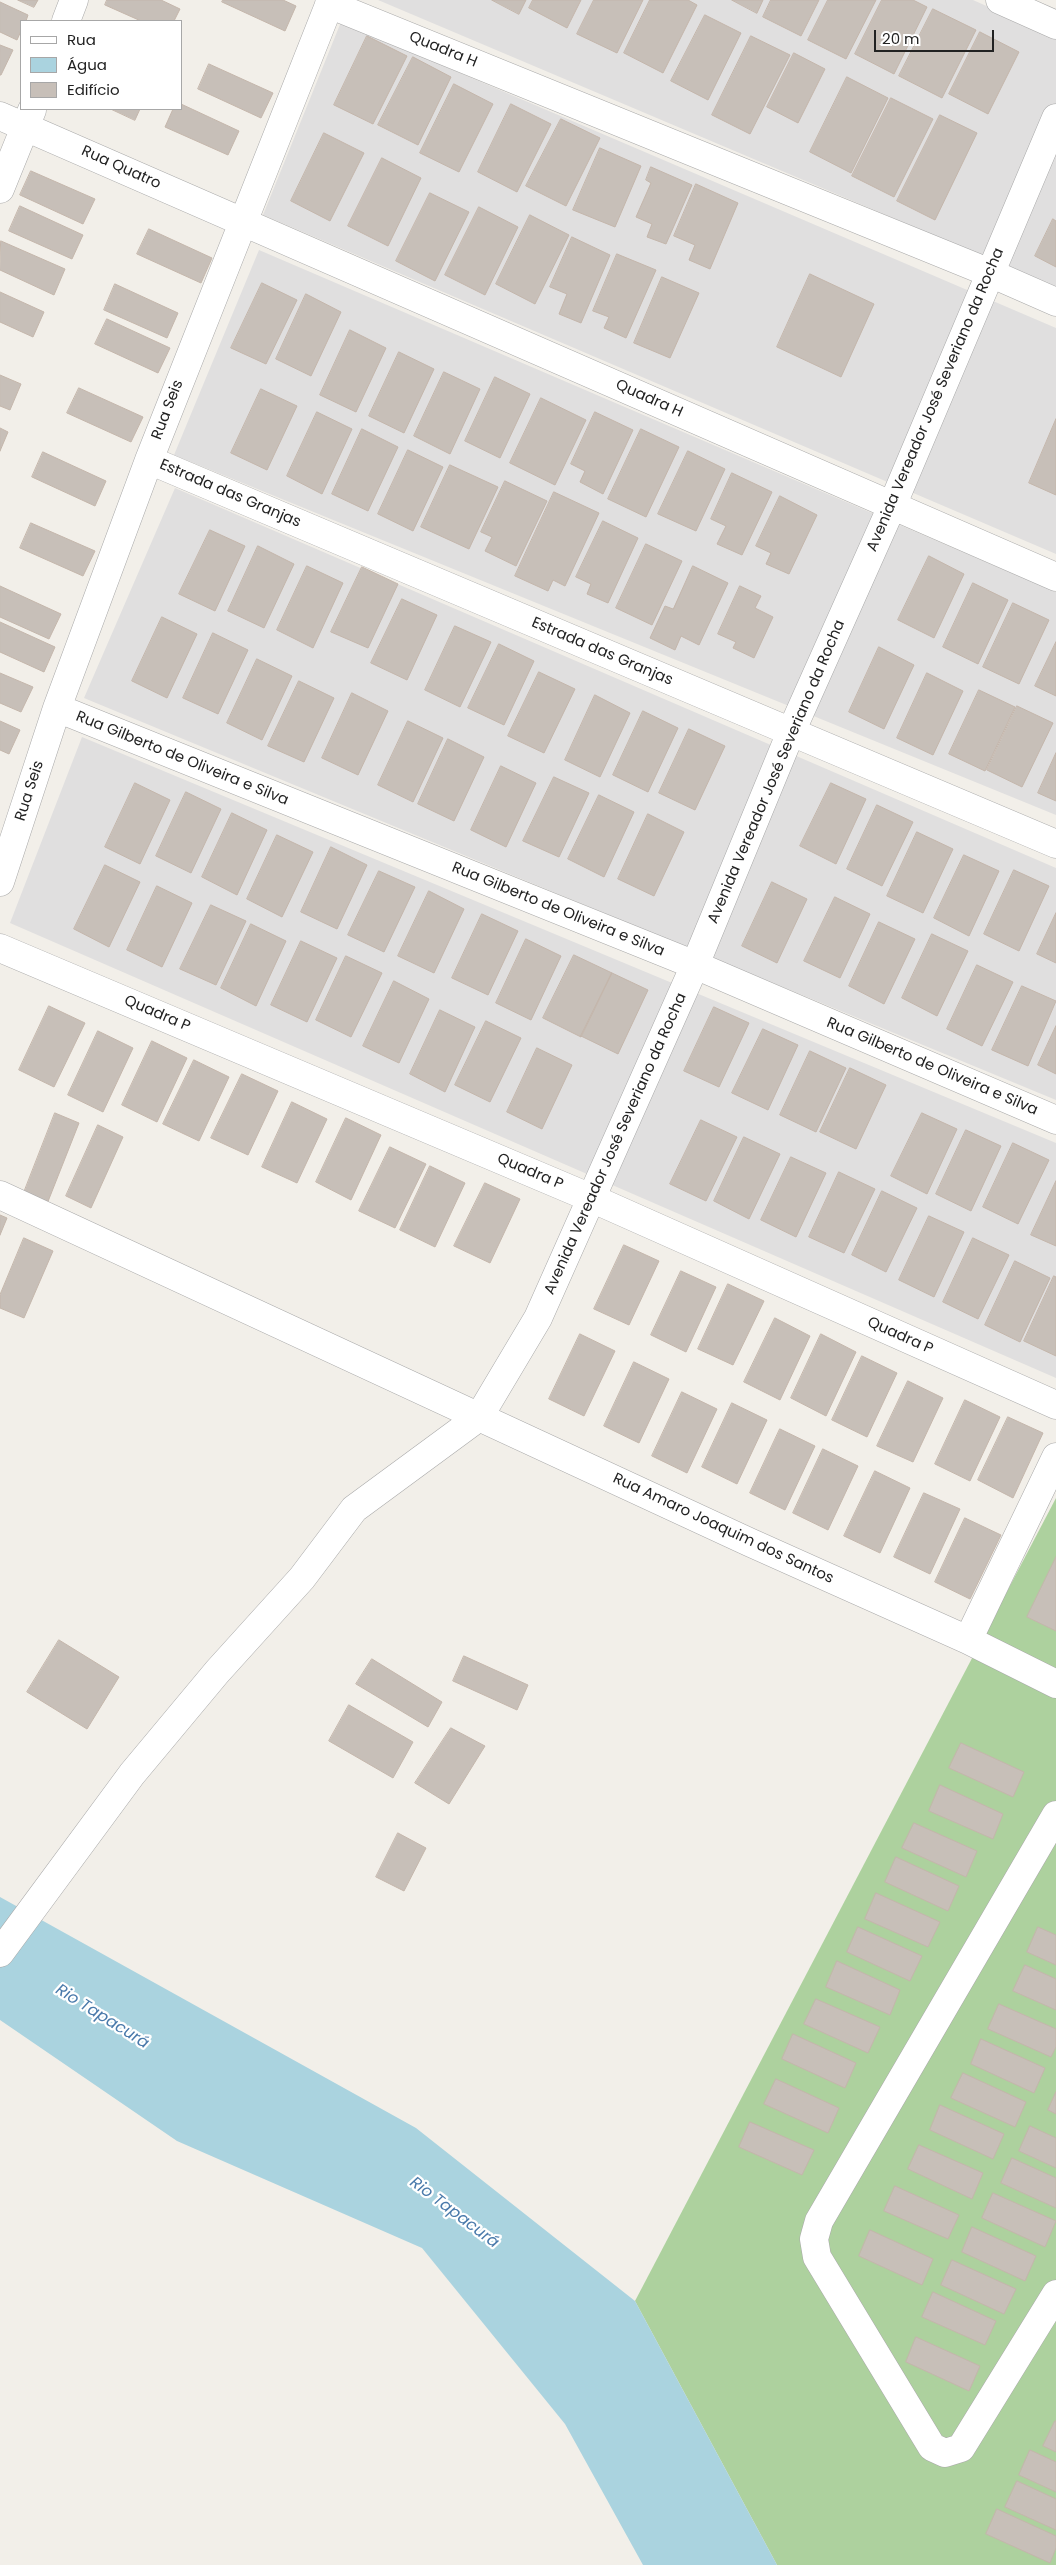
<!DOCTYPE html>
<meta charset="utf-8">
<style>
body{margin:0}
#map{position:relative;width:1056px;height:2565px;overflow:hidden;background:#f2efe9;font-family:Poppins,sans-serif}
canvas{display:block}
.legend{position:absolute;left:20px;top:20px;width:162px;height:90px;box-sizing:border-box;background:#fff;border:1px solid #a7a7a7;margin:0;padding:6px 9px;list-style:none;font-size:15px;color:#222}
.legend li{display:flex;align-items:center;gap:10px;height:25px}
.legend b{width:25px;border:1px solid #a7a7a7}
.scale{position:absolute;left:874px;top:30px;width:120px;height:22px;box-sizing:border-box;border:2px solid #222;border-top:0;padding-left:6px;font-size:15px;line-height:18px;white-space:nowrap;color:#222;-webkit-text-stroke:4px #fff;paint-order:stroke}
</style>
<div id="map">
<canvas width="1056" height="2565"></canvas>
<ul class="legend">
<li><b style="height:6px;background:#fff"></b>Rua</li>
<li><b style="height:14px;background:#aad3df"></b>Água</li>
<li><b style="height:14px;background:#c7bfb8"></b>Edifício</li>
</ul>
<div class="scale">20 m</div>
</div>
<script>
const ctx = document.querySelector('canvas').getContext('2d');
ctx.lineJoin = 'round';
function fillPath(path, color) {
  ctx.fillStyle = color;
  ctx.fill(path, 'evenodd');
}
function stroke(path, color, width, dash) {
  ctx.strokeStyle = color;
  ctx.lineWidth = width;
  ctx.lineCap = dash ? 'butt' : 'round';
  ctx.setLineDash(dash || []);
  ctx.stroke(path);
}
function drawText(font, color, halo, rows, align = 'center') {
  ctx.font = font + ' Poppins,sans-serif';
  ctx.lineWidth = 4.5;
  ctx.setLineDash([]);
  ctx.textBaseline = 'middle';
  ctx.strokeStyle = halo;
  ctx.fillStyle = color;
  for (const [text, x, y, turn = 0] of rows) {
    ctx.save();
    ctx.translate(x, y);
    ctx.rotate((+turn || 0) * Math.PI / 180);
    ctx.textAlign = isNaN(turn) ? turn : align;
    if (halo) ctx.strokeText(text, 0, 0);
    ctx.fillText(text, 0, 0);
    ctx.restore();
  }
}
fillPath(new Path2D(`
 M378 0H973L1056 37V287Z
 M341 22 1056 328V554L263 215Z
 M259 250 1056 592V815L174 455Z
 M175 488 1056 868V1100L84 698Z
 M82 737 1056 1143V1378L10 923Z`), '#e0dfdf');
fillPath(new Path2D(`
 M1056 1498V2565H777L635 2301Z`), '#add19e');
fillPath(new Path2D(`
 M0 1897 416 2128 635 2301 777 2565H643L565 2424 422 2248 177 2141 0 2020Z`), '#aad3df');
const building = new Path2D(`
 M18 0H38L34 7Z
 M107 0H161L180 9 174 21H141L105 5Z
 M223 0H283L296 6 285 31 222 2Z
 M492 0H526L519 14Z
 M533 0H581L567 28 529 8Z
 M594 0H643L617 53 577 34Z
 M650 0H688L697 5 663 73 624 53Z
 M732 0H763L757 13Z
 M771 0H819L801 36 763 17Z
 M828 0H876L846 59 808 40Z
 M882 0H913L927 7 894 74 855 54Z
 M0 2 28 15 26 21H21V31L17 40 0 32Z
 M933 9 976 30 942 98 899 76Z
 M705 15 741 33 708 100 671 81Z
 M980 32 1019 52 988 114 949 94Z
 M367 36 407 56 373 124 334 105Z
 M751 36 790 55 750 134 712 115Z
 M0 45 13 50 1 75H0Z
 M794 53 825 69 798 123 767 107Z
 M413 57 451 77 418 145 378 125Z
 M209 64 273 93 261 118 198 89Z
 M847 77 888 98 851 173 810 152Z
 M454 84 493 104 459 172 420 153Z
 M891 98 933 119 894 197 852 176Z
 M181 104 239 131 228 155 165 127 173 109H181Z
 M511 104 551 124 517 192 478 172Z
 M111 109H140L135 120Z
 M940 115 977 133 935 220 897 201Z
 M561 119 600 138 566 206 526 186Z
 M324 133 364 153 330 221 291 201Z
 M600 148 641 166 615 227 573 210Z
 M382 158 421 178 388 246 348 226Z
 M651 167 692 185 666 244 647 237 652 224 636 217 651 183 646 180Z
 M31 171 95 199 83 224 20 195Z
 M696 184 738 203 710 269 689 260 695 245 674 236Z
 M430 193 469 212 435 281 396 261Z
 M20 206 83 235 72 259 9 231Z
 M479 207 518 227 485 295 445 275Z
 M530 215 569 235 535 304 496 284Z
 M1053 219 1056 221V267L1035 256Z
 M149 229 212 258 201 283 137 254Z
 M572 237 610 255 581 323 559 314 567 294 550 287Z
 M1 241 65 269 54 295 0 270Z
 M617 254 656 270 626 338 604 328 609 317 593 311Z
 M810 274 874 304 841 377 777 347Z
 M662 277 699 293 670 358 634 343Z
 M262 283 297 300 266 364 231 348Z
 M115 284 178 313 167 338 104 310Z
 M0 292 44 312 33 337 0 322Z
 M306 294 341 312 311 376 276 359Z
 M107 319 170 348 158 373 95 344Z
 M350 330 386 348 356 412 320 395Z
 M399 352 434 369 404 433 369 416Z
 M444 372 480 389 450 454 414 436Z
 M0 375 21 384 10 410 0 406Z
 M495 377 530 394 500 458 465 441Z
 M79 388 143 417 131 442 67 413Z
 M261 389 297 406 267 470 231 453Z
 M541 398 586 420 555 485 510 463Z
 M317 412 352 429 322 494 287 476Z
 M595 412 633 430 603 494 580 482 585 471 571 464Z
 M1056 419V495L1029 483Z
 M0 428 8 432 0 451Z
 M362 429 398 447 368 511 332 494Z
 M641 429 679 447 646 517 608 499Z
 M408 450 443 467 413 531 378 514Z
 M688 451 725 469 696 531 658 514Z
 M43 452 106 481 95 506 32 477Z
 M450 465 498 487 469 549 421 527Z
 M732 473 772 492 742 555 717 544 726 526 711 519Z
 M505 481 547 501 516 566 485 551 492 537 481 532Z
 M554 492 599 513 565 586 553 580 548 591 515 576Z
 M780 496 817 515 789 574 766 564 771 553 756 546Z
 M603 521 638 538 608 603 587 594 591 584 576 577Z
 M31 523 95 551 83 576 20 548Z
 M210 530 245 546 215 611 179 594Z
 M646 544 682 561 652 625 616 608Z
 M258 546 294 564 264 628 228 611Z
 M929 556 964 574 934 638 898 620Z
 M307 566 343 583 313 648 277 630Z
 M693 566 728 583 699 645 681 636 675 650 650 638 665 606 673 609Z
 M362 567 398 584 368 648 331 632Z
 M973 583 1008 600 978 664 943 647Z
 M0 586 61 614 49 639 0 617Z
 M740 586 761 596 755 608 773 617 754 658 733 648 736 642 718 634Z
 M402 599 437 615 407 680 371 663Z
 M1013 603 1049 620 1019 684 983 667Z
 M162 617 197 634 167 698 132 681Z
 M0 622 55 647 44 672 0 652Z
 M455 626 491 642 460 707 425 690Z
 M213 633 248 650 218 714 183 698Z
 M1056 642V696L1035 686Z
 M499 644 534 661 504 725 468 708Z
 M879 647 914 665 884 729 849 712Z
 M257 659 292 676 262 740 227 723Z
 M539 672 575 689 544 753 508 736Z
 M0 673 33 687 21 712 0 703Z
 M927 673 963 691 933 755 897 738Z
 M299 681 334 698 304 762 268 746Z
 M979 690 1015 707 985 771 949 754Z
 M352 693 388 711 358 775 322 758Z
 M595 695 630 713 600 777 565 760Z
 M1017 706 1053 723 1022 787 987 770Z
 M643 711 678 728 648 792 613 775Z
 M0 721 20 730 9 754 0 750Z
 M408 721 443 738 413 802 378 785Z
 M689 729 725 746 695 810 659 793Z
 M448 739 484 757 454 821 418 804Z
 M1056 753V801L1038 793Z
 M501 766 536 783 506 847 471 830Z
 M554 777 589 793 559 857 523 841Z
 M135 783 170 800 140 864 105 847Z
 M831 783 866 799 836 864 800 846Z
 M186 792 221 809 191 873 156 856Z
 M599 795 634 812 604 877 568 859Z
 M877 805 913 822 882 886 847 869Z
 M232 813 267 830 237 895 202 877Z
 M648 814 684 832 654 896 618 879Z
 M917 832 953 849 923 913 887 896Z
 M277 835 313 852 282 917 247 899Z
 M331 847 367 865 337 929 301 912Z
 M964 855 999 871 969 936 934 918Z
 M105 865 140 882 109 947 74 929Z
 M1014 870 1049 886 1019 951 984 934Z
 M379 871 415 887 384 952 348 935Z
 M772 882 807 899 777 963 742 946Z
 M157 886 192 903 162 967 127 950Z
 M429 891 464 909 434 973 398 956Z
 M835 897 870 914 840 978 804 961Z
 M211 905 246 921 216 985 180 969Z
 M1056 913V963L1037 954Z
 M482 914 518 931 488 995 452 978Z
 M879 922 915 939 884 1004 849 986Z
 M251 924 286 941 256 1006 221 988Z
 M932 934 968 951 937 1016 902 998Z
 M526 939 561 956 531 1020 496 1003Z
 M301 941 337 958 307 1022 271 1005Z
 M574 955 612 973 581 1037 543 1018Z
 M346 956 382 973 351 1037 316 1020Z
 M977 965 1013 982 982 1046 947 1029Z
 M612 973 648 990 618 1054 581 1036Z
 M394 981 429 999 399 1063 363 1046Z
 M1022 986 1056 1001 1028 1066 992 1050Z
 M49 1006 85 1023 54 1087 19 1070Z
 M714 1007 749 1023 719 1087 684 1071Z
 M440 1010 475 1027 445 1092 410 1074Z
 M486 1021 521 1038 490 1102 455 1085Z
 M1056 1026V1074L1038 1065Z
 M763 1029 798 1045 768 1110 732 1093Z
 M98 1031 133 1048 103 1112 68 1095Z
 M152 1041 187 1058 157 1122 122 1105Z
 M537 1048 572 1065 542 1129 507 1112Z
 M810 1051 846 1068 816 1132 780 1115Z
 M194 1060 229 1077 199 1141 163 1124Z
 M850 1068 886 1085 856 1149 820 1132Z
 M242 1074 278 1091 248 1155 211 1138Z
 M292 1102 327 1119 297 1183 262 1167Z
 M55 1113 79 1123 47 1204 23 1195Z
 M922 1113 957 1129 927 1194 891 1176Z
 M346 1118 381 1135 351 1200 316 1182Z
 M701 1120 737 1137 706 1201 670 1184Z
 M98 1125 123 1137 91 1208 66 1196Z
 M966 1130 1001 1146 971 1211 936 1194Z
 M744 1137 780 1154 749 1219 714 1201Z
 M1013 1143 1049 1160 1018 1224 983 1207Z
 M390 1147 426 1164 395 1228 359 1211Z
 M791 1157 826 1173 796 1237 761 1220Z
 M430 1166 465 1183 435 1247 400 1230Z
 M839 1172 875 1189 844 1253 809 1237Z
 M1056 1181V1246L1031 1235Z
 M485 1183 520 1199 490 1263 454 1246Z
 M882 1191 917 1208 886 1272 852 1255Z
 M0 1215 7 1218 0 1235Z
 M929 1216 964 1232 934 1297 899 1280Z
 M24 1238 53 1251 24 1318 0 1308V1295Z
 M973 1238 1009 1255 978 1319 943 1302Z
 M624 1245 659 1261 629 1325 594 1309Z
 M1015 1261 1050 1278 1020 1342 985 1325Z
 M681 1271 716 1287 686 1352 651 1335Z
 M1054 1276 1056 1277V1356L1024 1341Z
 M728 1284 764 1301 733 1365 698 1349Z
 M775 1318 810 1336 780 1400 744 1382Z
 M580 1334 615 1351 584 1416 549 1399Z
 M821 1334 856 1352 826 1416 791 1398Z
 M862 1356 897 1373 867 1437 832 1420Z
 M634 1362 669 1379 639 1443 604 1426Z
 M908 1381 943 1398 913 1462 877 1446Z
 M682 1392 717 1409 687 1473 652 1456Z
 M965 1400 1000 1417 970 1481 935 1464Z
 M732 1403 767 1420 737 1484 702 1467Z
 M1008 1417 1043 1433 1013 1498 978 1480Z
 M780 1429 815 1446 785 1510 750 1493Z
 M823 1449 858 1466 828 1530 793 1513Z
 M875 1471 910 1488 880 1553 844 1536Z
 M924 1493 960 1509 930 1574 894 1557Z
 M965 1518 1001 1535 970 1599 935 1582Z
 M1056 1557V1631L1027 1617Z
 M59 1640 119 1677 87 1729 27 1692Z
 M464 1656 528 1685 517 1710 453 1681Z
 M372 1659 442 1702 428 1727 356 1684Z
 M349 1705 413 1742 393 1778 329 1741Z
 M451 1728 485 1746 449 1804 415 1783Z
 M961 1743 1024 1772 1013 1797 949 1768Z
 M940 1785 1003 1814 993 1839 929 1811Z
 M914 1823 977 1851 966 1877 902 1848Z
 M398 1833 426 1848 404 1891 376 1877Z
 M896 1857 959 1886 948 1911 885 1882Z
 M876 1893 940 1922 928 1947 865 1919Z
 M858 1927 922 1956 910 1981 847 1952Z
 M1038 1927 1056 1935V1965L1027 1952Z
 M837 1961 900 1990 890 2015 826 1987Z
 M1025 1965 1056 1979V2010L1013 1991Z
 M816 1999 880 2027 868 2053 804 2024Z
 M999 2004 1056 2029V2047L1051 2057 988 2029Z
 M793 2034 856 2063 845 2088 782 2059Z
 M981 2039 1045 2068 1034 2093 971 2064Z
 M963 2073 1026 2102 1015 2127 951 2098Z
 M776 2079 839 2108 828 2133 764 2104Z
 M1056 2092V2114L1048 2110Z
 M940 2105 1004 2134 993 2159 930 2130Z
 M750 2122 814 2150 802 2175 739 2147Z
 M1030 2126 1056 2138V2168L1019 2151Z
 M919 2145 983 2173 972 2199 908 2169Z
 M1012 2158 1056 2178V2208L1001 2183Z
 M895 2186 959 2215 948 2239 884 2211Z
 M993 2193 1056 2221 1045 2247 982 2218Z
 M972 2227 1036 2256 1025 2281 962 2252Z
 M870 2230 933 2259 922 2285 859 2256Z
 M952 2260 1016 2289 1004 2314 941 2285Z
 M933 2292 996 2321 985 2345 922 2317Z
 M916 2337 980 2366 969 2391 906 2362Z
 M1055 2421H1056V2452L1043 2446Z
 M1030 2450 1056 2462V2492L1019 2475Z
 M1017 2481 1056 2499V2530L1005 2507Z
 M997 2509 1056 2536V2548L1050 2563 986 2534Z`);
fillPath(building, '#c7bfb8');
stroke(building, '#c4b6ab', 1);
const minor = new Path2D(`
 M1000 0 1056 25
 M329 4 990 273 1056 302
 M66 21 74 0
 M0 116 1056 577
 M0 189 32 110
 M149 460 1056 844
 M57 708 695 965 1056 1120
 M0 882 57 708 149 460 331 0
 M0 948 591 1198 1056 1405
 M0 1195 749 1542 968 1640 1056 1684
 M968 1640 1056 1457
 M1056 1815 819 2221 814 2239 817 2257 932 2447 945 2453 961 2448 1056 2294
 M0 1953 132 1774 217 1672 302 1578 354 1509 479 1417 538 1318 695 965 791 732 892 506 1056 118`);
stroke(minor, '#a9a9a9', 29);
stroke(minor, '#fff', 28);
drawText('15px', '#222', '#fff', [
 ["Quadra H",443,50,22],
 ["Rua Quatro",121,168,24],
 ["Quadra H",649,399,24],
 ["Avenida Vereador José Severiano da Rocha",936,400,-67],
 ["Rua Seis",168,410,-69],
 ["Estrada das Granjas",230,494,23],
 ["Estrada das Granjas",602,652,23],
 ["Rua Gilberto de Oliveira e Silva",182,759,22],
 ["Avenida Vereador José Severiano da Rocha",777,772,-67],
 ["Rua Seis",30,791,-72],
 ["Rua Gilberto de Oliveira e Silva",558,910,22],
 ["Quadra P",157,1014,23],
 ["Rua Gilberto de Oliveira e Silva",932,1067,23],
 ["Avenida Vereador José Severiano da Rocha",616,1144,-66],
 ["Quadra P",530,1172,23],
 ["Quadra P",900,1336,24],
 ["Rua Amaro Joaquim dos Santos",723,1529,25]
]);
drawText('italic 16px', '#4a7aab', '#fff', [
 ["Rio Tapacurá",102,2017,32],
 ["Rio Tapacurá",454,2213,37]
]);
</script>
